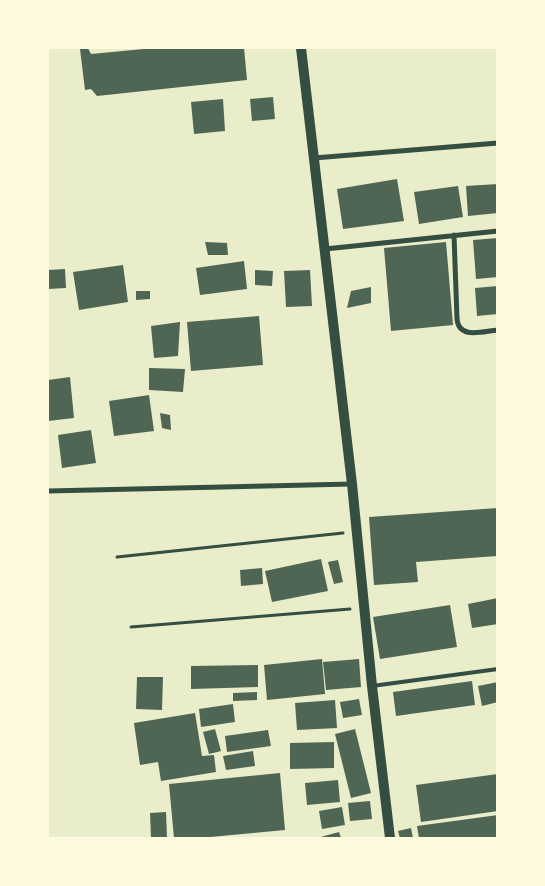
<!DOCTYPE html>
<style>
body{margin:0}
#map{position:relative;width:545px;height:886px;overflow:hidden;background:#e9edc9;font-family:"Roboto Condensed",sans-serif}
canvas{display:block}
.frame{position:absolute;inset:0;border:49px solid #fefae0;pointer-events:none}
</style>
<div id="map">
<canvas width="545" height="886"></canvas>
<div class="frame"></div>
</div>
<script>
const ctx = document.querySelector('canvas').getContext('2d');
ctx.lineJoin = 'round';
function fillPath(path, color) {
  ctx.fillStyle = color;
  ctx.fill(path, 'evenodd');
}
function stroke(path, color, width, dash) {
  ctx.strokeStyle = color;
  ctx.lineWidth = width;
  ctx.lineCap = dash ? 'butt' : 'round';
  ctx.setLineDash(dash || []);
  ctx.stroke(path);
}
fillPath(new Path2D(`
 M88 48 91 54 154 48H244L247 80 97 96 91 89 85 90 80 49Z
 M273 97 275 119 252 121 250 99Z
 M223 99 225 131 194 134 191 102Z
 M397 179 404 221 343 229 337 189Z
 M498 184V213L468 216 466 186Z
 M458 186 463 217 419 224 414 192Z
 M498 238V277L476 279 473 240Z
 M205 242 227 243 228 255H208Z
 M446 242 453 325 391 331 384 248Z
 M244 261 247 289 200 295 196 268Z
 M123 265 128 302 79 310 73 272Z
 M65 269 66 288 48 289V270Z
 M255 270 273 271 272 286 255 285Z
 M310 270 312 306 286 307 284 271Z
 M498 286V314L477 316 475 288Z
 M371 287V303L347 308 351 291Z
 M136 291H150V299L136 300Z
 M259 316 263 365 191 371 187 322Z
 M180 322 178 356 154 358 151 326Z
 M149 368 185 369 183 392 149 390Z
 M70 377 74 418 48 421V380Z
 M149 395 154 431 114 436 109 401Z
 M160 413 170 415 171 430 162 428Z
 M91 430 96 463 62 468 58 435Z
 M498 508 497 556 416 562 418 582 374 585 369 517Z
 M321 559 328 591 272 602 265 571Z
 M338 560 343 582 334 584 328 562Z
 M262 568 263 584 241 586 240 570Z
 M498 598V624L472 628 468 604Z
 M450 605 457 647 380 659 373 617Z
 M322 659 325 694 267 700 264 665Z
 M359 659 361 687 326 690 323 662Z
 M258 665V687L191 689V666Z
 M137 677H163L162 710 136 709Z
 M472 681 475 705 396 716 393 692Z
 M498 682V702L482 706 478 686Z
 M257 692V700L233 701V693Z
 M359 699 362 715 343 718 340 702Z
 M335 700 337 728 297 730 295 703Z
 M233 704 235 722 201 727 199 709Z
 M195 713 202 756 214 755 216 772 161 781 158 762 140 765 134 723Z
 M215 729 221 751 209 754 203 732Z
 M355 729 371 793 351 798 335 734Z
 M268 730 271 746 227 752 225 736Z
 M334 742V768L290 769V743Z
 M253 751 255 766 226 770 223 756Z
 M280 773 285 830 200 838H174L169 784Z
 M498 774V811L421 822 416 785Z
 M338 780 340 802 307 805 305 783Z
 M370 801 372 819 350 821 348 803Z
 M342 807 345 825 322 829 319 811Z
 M166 812 167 838H151L150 813Z
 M498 815V838H419L417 826Z
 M411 828 413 838H400L398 831Z
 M339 832 341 838H317Z`), '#4f6655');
stroke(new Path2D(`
 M117 557 343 533
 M131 627 350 609`), '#344e41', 3);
stroke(new Path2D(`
 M372 686 498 669`), '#344e41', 4);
stroke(new Path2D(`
 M314 158 498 143
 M454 235 457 319C459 340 483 331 498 330
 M325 249 498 231
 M48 491 352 484`), '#344e41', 5);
stroke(new Path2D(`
 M301 48 352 484 372 686 390 838`), '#344e41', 10);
</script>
